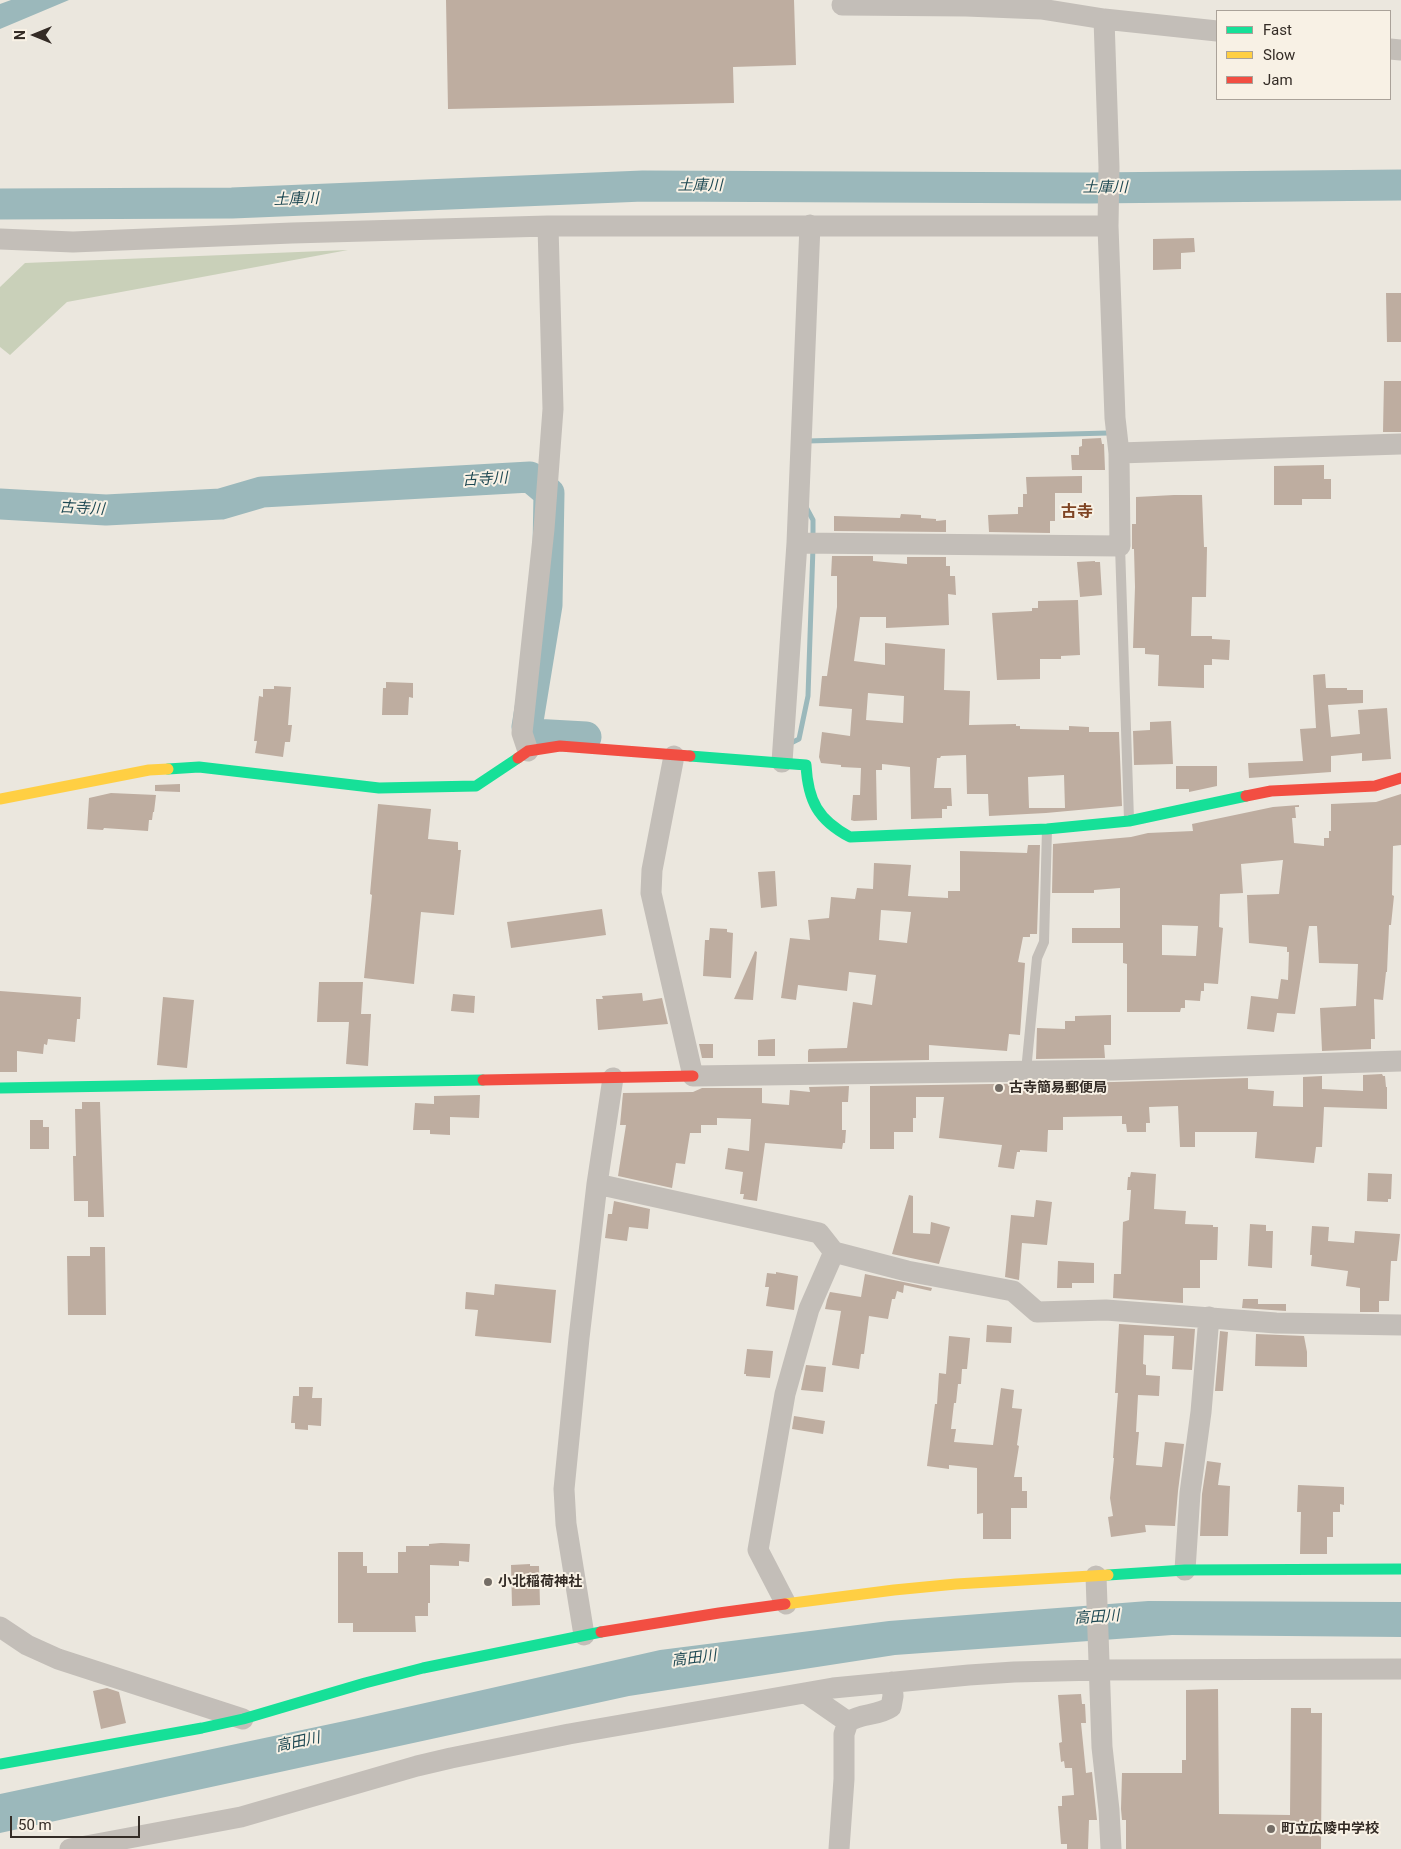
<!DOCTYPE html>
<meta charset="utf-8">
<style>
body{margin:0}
#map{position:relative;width:1401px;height:1849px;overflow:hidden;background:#ebe7de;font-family:Roboto,sans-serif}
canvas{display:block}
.legend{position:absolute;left:1216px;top:10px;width:175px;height:90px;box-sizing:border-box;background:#f8f1e5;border:1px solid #aaa299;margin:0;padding:6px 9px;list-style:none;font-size:15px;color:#342c26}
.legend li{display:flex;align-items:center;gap:10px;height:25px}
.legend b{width:25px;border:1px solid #aaa299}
.north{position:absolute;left:10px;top:10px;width:50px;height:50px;-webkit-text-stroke:4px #f8f1e5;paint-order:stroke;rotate:270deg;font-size:14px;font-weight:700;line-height:20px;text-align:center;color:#342c26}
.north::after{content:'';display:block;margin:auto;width:18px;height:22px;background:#342c26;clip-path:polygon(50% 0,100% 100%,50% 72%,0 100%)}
.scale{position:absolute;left:10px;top:1816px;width:130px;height:22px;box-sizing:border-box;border:2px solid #342c26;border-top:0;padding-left:6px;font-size:15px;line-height:18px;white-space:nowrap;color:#342c26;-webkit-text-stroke:4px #f8f1e5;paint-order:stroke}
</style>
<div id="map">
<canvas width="1401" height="1849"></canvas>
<ul class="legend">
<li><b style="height:6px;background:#16e098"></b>Fast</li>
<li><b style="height:6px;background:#ffcf43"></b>Slow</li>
<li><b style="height:6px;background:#f24e42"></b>Jam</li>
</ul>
<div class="north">N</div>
<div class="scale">50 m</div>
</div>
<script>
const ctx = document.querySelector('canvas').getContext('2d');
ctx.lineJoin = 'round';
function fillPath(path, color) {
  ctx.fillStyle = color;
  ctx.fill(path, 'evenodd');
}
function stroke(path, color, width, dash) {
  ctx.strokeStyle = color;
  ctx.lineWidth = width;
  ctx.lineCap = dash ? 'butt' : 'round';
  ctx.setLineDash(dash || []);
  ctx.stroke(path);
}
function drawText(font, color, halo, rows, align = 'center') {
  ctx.font = font + ' Roboto,"Noto Sans JP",sans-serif';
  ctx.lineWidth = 4;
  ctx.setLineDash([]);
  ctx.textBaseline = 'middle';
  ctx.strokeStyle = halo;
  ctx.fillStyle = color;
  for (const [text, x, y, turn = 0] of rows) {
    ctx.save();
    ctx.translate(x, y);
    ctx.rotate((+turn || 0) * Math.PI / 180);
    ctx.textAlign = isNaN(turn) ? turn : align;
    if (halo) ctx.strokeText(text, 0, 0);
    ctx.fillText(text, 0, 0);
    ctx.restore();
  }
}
fillPath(new Path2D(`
 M348 250 67 302 10 355 0 347V287L25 263Z`), '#c9d0b9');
fillPath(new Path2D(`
 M11 0H69L0 29V4Z
 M1148 1601 1401 1602V1637L1172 1635 895 1655 629 1696 0 1833V1794L354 1719 660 1650 889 1621Z`), '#9bb8bb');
stroke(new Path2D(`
 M807 441 1108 433
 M806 507 813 520V539
 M789 744 799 739 808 696 813 547`), '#9bb8bb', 5);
stroke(new Path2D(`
 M0 204 232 203 643 186 1089 188 1401 185
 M0 504 106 510 221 504 262 492 530 477 549 493 547 605 527 727 532 734 586 737`), '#9bb8bb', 31);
fillPath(new Path2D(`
 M446 0H794L796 65 733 67 734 103 448 109Z
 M1194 238 1195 252 1181 253V269L1153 270V239Z
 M1386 293H1401V342H1387Z
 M1384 381H1401V432H1383Z
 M1101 438 1102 444H1104L1105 470H1072L1071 455H1079V447L1082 446V439Z
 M1324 465V479H1331V499H1302V505H1274V466Z
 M1082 476V493H1055V521H1050V533L989 532 988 515 1018 514V507H1023V494H1027L1026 477Z
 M1174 495H1202L1204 547H1207L1206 597H1192L1191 636H1212V639L1230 640 1229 660 1212 659V665H1204V688L1158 686 1159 655 1145 654V648H1133L1135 587 1134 549H1132V524H1136V497Z
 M901 514 921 515V518L936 519V521L946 520V532L834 531V516L900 518Z
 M832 556H873V561L907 564V557H946V566H950V576H955L956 595 948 594 949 625 886 628V617H860L854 661 885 665V643L945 649 944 690 970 691 969 725 1016 724V726H1020V729L1069 730V726L1089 727V732H1119L1122 806 1046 813 989 816 988 794H967L966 755 941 756 940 758H937L934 788H951L952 806H947V809H942V818L911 819 910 767 882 764V770H876L877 820 854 821 851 820 853 795H860L861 768 841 767V765L821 763 819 757 822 732 850 736 852 709 819 706 822 676H827L837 607V576H831ZM868 693 904 696 903 723 866 720ZM1064 775 1065 808H1029L1028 777Z
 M1095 561V562H1100L1102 595 1080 597 1077 562Z
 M1078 600 1080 655 1061 656V659H1040V679L997 680 992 613 1032 611V608H1038V601Z
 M1325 674 1326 688H1347V690H1363V703L1328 705 1331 737 1360 734 1358 710 1387 708 1391 759 1362 761V753L1331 756V772L1249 778 1248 763 1303 761 1300 729 1316 728 1313 675Z
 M386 682 413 683V698L409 697 408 715H382L383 688H386Z
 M274 686 291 687 288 725H292L290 742H285L283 757 255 753 257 741H254L259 696 263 697V689H274Z
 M1171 721 1173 764 1134 765 1133 731 1150 730V722Z
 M1176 766H1217V786L1189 792V789H1176Z
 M180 784V792L155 791V785Z
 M111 793 156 795 154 812H153L152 820H149L148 831 104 828 103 830 87 829 89 798Z
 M1401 794V845L1393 846 1392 895 1394 896 1391 925H1389L1387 972H1386L1383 1000 1374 999 1375 1039H1371V1049L1322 1051 1320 1008 1356 1006 1358 964 1319 963 1317 926H1309L1295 1014 1277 1013 1274 1032 1247 1029 1251 996 1278 999 1281 979 1288 980 1289 952H1287V947L1249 943 1247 895 1279 894 1283 860 1241 864 1243 893 1220 894 1219 927 1223 928 1218 984 1204 983V991H1201L1200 1001 1185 1000V1008H1181L1180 1012H1127V964L1123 963V943H1072V928H1120V888L1094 890V893H1052L1053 844 1131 837 1148 833 1193 831 1192 824 1273 807 1299 805V807H1295L1296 818H1292L1294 843 1324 846V838H1329V831H1331V804L1376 802ZM1162 925 1198 926 1196 956 1162 955Z
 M378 804 431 809 428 839 458 842V850H461L454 915 421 912 414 984 364 978 372 895 370 894Z
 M1028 845H1040L1037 934H1030V937H1023L1018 962 1025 963 1020 1035 1009 1034 1007 1051 929 1045V1060L808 1062V1051L809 1049 847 1048 853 1002 872 1005 876 975 849 972 847 991 798 985 796 1000 781 998 790 938 810 940 808 920 829 918 831 897 855 899 857 888 873 889 874 863 911 865 908 896 948 898V891H960V851L1027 853ZM881 910 911 912 907 943 879 940Z
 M775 871 777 906 761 908 758 872Z
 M602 909 606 935 511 948 507 922Z
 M710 928 727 929V932L733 933 731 978 703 976 705 940H709Z
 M755 951 757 952 753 1000 734 999Z
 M319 982H363L361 1014H371L368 1066 346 1064 349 1022H317Z
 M0 991 81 997 80 1019H77L75 1042 48 1039 47 1045 44 1044 43 1054 17 1051V1072H0Z
 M642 993 643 1001 662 998 668 1024 598 1030 596 999H603L602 996Z
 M453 994 475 996 474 1013 451 1011Z
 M163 997 194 1000 187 1068 157 1065Z
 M1111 1015V1045H1104L1105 1058 1036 1059 1037 1028 1065 1029V1021H1075V1016Z
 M775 1039V1056H758V1040Z
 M699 1044H713V1058H702Z
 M1382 1074 1383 1076H1385L1386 1087H1387V1109L1324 1107 1322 1147H1316L1314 1163 1255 1158 1257 1132H1195V1147H1180L1178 1106 1149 1107 1150 1123H1146V1132H1127L1126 1124H1122V1116L1063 1117V1130H1048L1047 1152 1020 1150V1152H1017L1014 1169 998 1167 1002 1145 939 1138 944 1097H916V1118H913V1132H894V1149H870V1086L1114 1082 1248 1078V1089L1274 1091 1273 1106 1303 1107V1077L1322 1076V1089L1363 1091V1075Z
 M849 1086 848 1102H842V1130H846L845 1143H843L842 1149 765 1143 757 1201 743 1199 744 1194H740L743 1172 725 1169 728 1148 749 1151 751 1119 717 1118V1125H701V1133H690L685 1164 676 1163 672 1188 618 1176 626 1125H620L623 1093 693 1092 702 1088H762V1103L789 1105 790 1090 810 1092 809 1087Z
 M480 1095 479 1118 450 1117V1135L430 1134V1130H413L415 1103 434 1104V1096Z
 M82 1102H100L104 1217H88V1201H74L73 1156H76L75 1109H82Z
 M30 1120H43V1127H49V1149H30Z
 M1131 1172 1156 1174 1154 1209 1186 1211 1185 1224 1213 1225V1227H1218L1217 1260H1200V1288H1183V1303L1113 1298 1114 1274H1121L1123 1222 1129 1220 1131 1190H1127L1128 1177H1130Z
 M1368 1173 1392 1174 1391 1199H1388V1202L1367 1201Z
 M909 1195 913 1196V1233L930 1234 931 1222 950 1227 939 1264 892 1254Z
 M1036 1200 1052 1202 1047 1245 1022 1243 1019 1280 1005 1277 1011 1215 1034 1217Z
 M614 1201 650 1209 648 1229 629 1227 627 1241 605 1238 608 1214H612Z
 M1250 1224 1266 1225V1231H1273L1272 1268 1248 1266Z
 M1312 1226 1329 1227 1328 1241 1354 1243 1355 1231 1400 1234 1397 1261H1391L1389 1301H1379V1312H1360V1288L1346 1286 1348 1271 1311 1266 1312 1255H1310Z
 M90 1247H105L106 1315H68L67 1256H90Z
 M1058 1261 1094 1263V1283H1072V1288H1057Z
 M776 1272 798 1276 794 1310 766 1306 769 1287H765L767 1273 776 1274Z
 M865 1274 932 1288 931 1291 904 1285 903 1293 897 1291 895 1299H892L888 1319 869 1316 864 1354H861L859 1369 832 1365 841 1311 825 1309 827 1300 830 1292 861 1297Z
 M495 1284 556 1290 551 1343 475 1336 478 1310 465 1309 466 1292 494 1295Z
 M1243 1299H1258V1304H1286V1311L1242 1308Z
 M1119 1324 1195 1329 1192 1370 1172 1369 1174 1336 1144 1335 1143 1364 1146 1365V1375L1160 1376 1159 1396 1138 1395 1136 1432H1139L1136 1465 1162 1467 1165 1442 1184 1444 1178 1491 1175 1526 1145 1525 1146 1532 1111 1537 1108 1517 1113 1516 1110 1498 1114 1458H1113L1118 1393H1115Z
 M987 1325 1012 1327 1011 1343 986 1342Z
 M1220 1331 1228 1332 1223 1391H1215Z
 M1256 1334 1304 1336 1307 1352V1367L1255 1366Z
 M949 1336 970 1338 967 1369H962L961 1384H958L956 1403H954L951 1429H956L954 1442 993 1445 1001 1388 1014 1390 1012 1408 1022 1409 1017 1445 1019 1446 1014 1477H1022V1491H1027V1508H1011V1539H983V1513L977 1514V1468L949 1465V1469L927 1466 935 1404H937L939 1373 946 1374Z
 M747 1349 773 1351 770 1378 746 1376V1374H744Z
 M806 1365 826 1367 823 1392 801 1390Z
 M299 1387H313L312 1398H322L321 1426 308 1425V1430L295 1429V1423H291L293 1396H299Z
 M794 1416 825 1421 823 1434 792 1429Z
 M1207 1461 1221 1463 1218 1485 1230 1486 1228 1536H1200L1202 1494Z
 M1298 1485 1344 1487V1505L1340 1504V1512H1333V1537H1327V1554H1300L1301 1512H1297Z
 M441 1543 470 1544 469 1562 459 1561V1566L430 1565V1603H428V1616H415L416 1632H353V1623H338V1552H363V1566H367V1573H398V1552H406V1546H429V1544Z
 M530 1564V1566H539L540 1605 512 1606 511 1565Z
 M107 1688 119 1692 126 1723 101 1729 93 1691Z
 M1218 1689 1219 1814 1290 1815 1291 1708H1311V1713H1322L1321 1849H1126V1820H1122L1121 1809 1122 1773H1182V1760H1186V1690Z
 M1081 1694 1082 1704H1085L1086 1723H1081L1086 1773 1092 1772 1097 1820H1089L1088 1849H1067V1844H1061L1058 1806H1062V1796L1074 1795 1072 1768H1065L1064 1761 1061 1762 1059 1743 1062 1742 1058 1695Z`), '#beada0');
stroke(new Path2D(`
 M1120 546 1129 820
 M1026 1071 1037 958 1044 942 1047 829`), '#c3beb8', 10);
stroke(new Path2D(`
 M842 5 966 6 1041 9 1104 19 1217 31
 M1390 49 1401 50
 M0 239 73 242 292 233 548 226H1108
 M1119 453 1401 444
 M797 543 810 225
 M528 751 522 733 544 529 553 409 548 226
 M674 756 652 870 651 893 693 1076 1114 1070 1401 1061
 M782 762 797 543 1120 546 1119 453 1115 418 1108 226 1109 167 1104 19
 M597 1184 819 1233 834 1252 907 1271 1013 1291 1037 1312 1106 1310 1276 1323 1401 1325
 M1185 1570 1190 1493 1201 1412 1209 1317
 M1096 1576 1102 1747 1109 1810 1111 1849
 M786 1604 758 1550 785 1394 809 1309 834 1252
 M0 1627 27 1645 58 1659 243 1719
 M584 1635 566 1524 564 1489 579 1338 597 1184 613 1078
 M806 1693 848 1722
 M70 1849 241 1817 417 1766 451 1758 569 1734 833 1688 969 1675 1014 1672 1100 1670 1401 1669
 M839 1849 844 1779V1734L848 1722C861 1713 878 1716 891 1707L893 1696 892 1682`), '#c3beb8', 21);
stroke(new Path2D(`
 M690 756 806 765C808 801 818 820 850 837L1047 829 1129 821 1246 796
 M168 769 199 767 379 788 476 786 518 758
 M0 1088 483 1080
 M1108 1575 1185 1570 1401 1569
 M0 1764 202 1728 243 1719 365 1683 423 1668 601 1632`), '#16e098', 11);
stroke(new Path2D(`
 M0 799 149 770 168 769
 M785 1604 894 1590 956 1584 1108 1575`), '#ffcf43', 11);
stroke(new Path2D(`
 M518 758 528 751 560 746 690 756
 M1246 796 1271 791 1375 786 1401 778
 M483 1080 693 1076
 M601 1632 719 1613 785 1604`), '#f24e42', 11);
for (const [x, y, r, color] of [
 [999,1088,5,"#746d66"],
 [488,1582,5,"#746d66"],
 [1271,1829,5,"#746d66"]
]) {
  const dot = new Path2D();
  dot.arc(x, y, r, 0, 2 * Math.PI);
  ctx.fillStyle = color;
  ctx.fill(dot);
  stroke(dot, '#f8f1e5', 2);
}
drawText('bold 14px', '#342c26', '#f8f1e5', [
 ["古寺簡易郵便局",1009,1088],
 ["小北稲荷神社",498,1582],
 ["町立広陵中学校",1281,1829]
], 'left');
drawText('italic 15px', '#1e4953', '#f8f1e5', [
 ["土庫川",700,186],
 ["土庫川",1105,188],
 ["土庫川",296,200,-2],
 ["古寺川",485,480,-3],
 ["古寺川",82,509,3],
 ["高田川",1097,1618,-4],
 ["高田川",694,1659,-7],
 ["高田川",298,1743,-12]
]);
drawText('bold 16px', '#7f4423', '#f8f1e5', [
 ["古寺",1077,513]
]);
</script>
